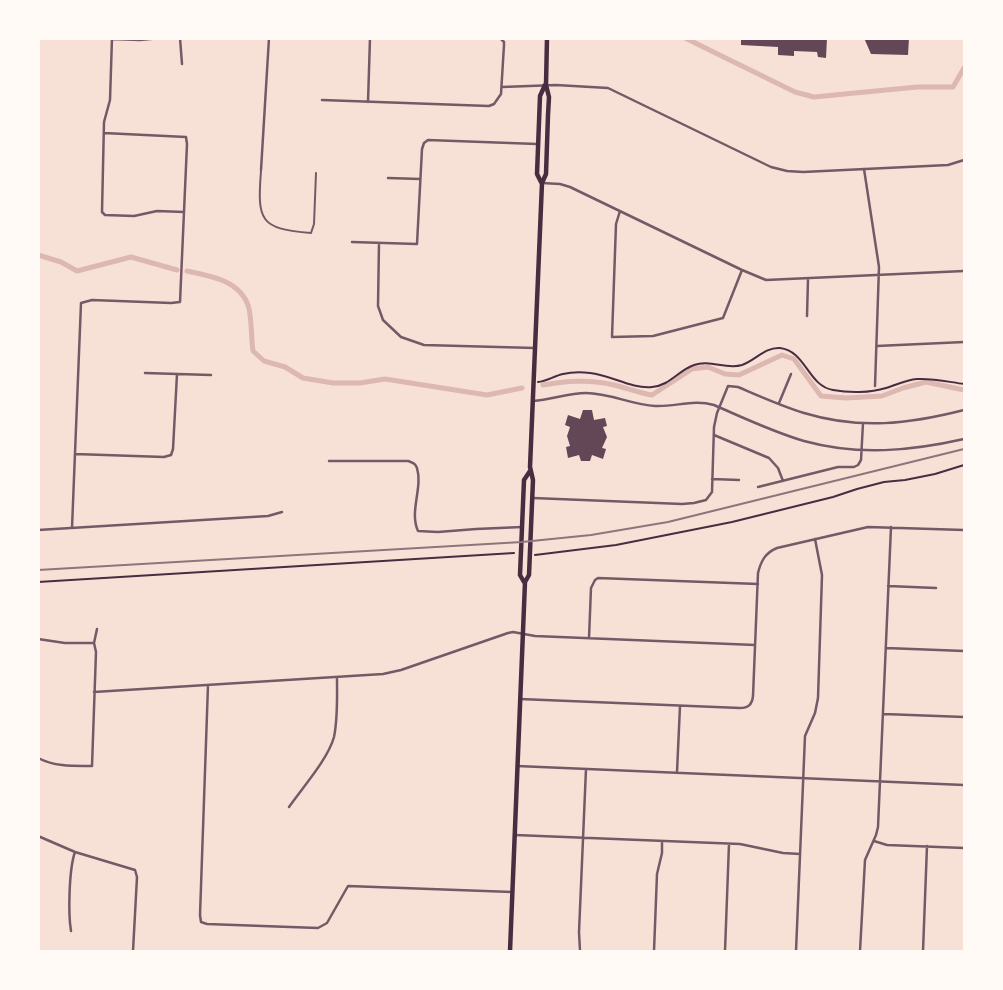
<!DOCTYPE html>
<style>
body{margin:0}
#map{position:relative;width:1003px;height:990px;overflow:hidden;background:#f7e1d7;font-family:"Fira Sans Condensed",sans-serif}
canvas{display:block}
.frame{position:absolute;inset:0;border:40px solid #fffaf5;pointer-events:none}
</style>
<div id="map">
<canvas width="1003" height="990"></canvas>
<div class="frame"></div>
</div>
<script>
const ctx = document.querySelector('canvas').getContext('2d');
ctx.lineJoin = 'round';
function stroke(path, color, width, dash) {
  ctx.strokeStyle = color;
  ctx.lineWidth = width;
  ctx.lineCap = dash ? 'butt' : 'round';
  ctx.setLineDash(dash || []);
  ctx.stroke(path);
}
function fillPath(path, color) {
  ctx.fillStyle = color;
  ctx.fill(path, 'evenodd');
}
stroke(new Path2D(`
 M685 38 795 92 814 97 917 87H953L964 68
 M38 255 61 262 77 271 131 257 177 270
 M187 271C210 276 239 280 248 305 252 316 251 339 253 351L264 361 285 367 303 378 333 383H360L385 379 487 395 522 388
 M543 385C567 381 590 379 614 385 627 388 639 393 652 395L692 369 708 367 725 374 739 375 782 355 794 359 821 396 846 398 882 396 903 388 926 382 964 390`), '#dcb8b0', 5);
fillPath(new Path2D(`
 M741 38H827L826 58 818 57 817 52 794 51V56L778 55V47L741 45Z
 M864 38H909L908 55 871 54Z
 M583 410H592L594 420 605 418 607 426 603 427 607 437 602 448 606 449 603 459 592 455 590 461H581L579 455 568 458 566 447 570 446 567 436 570 427 565 425 568 415 580 419Z`), '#644757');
stroke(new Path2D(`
 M538 382C547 381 554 376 563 374 572 372 581 372 590 373 611 375 631 389 652 387 669 386 679 370 694 365 710 359 726 370 742 365 756 360 765 347 780 348 806 351 808 386 833 390 849 393 870 393 886 388 896 385 906 380 917 379 932 378 949 382 964 384
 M535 555 616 545 732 522 833 497 857 489 884 482 905 480 935 474 964 465
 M38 582 514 553`), '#4a2c40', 2);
stroke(new Path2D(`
 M261 171C257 221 260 229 311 233L314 224 316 173`), '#755966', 2);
stroke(new Path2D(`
 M112 38 110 100 104 122 102 212 105 215 134 216 157 211 184 212
 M180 38 182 64
 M112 39 140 40 161 38
 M502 87 556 85 608 88 771 167 787 171 803 172 948 165 964 160
 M322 100 489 106 494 104 501 94 504 45V42L500 38
 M368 102 370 38
 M864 169 879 267 875 386
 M261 170 269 38
 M388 178 420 179
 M542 183 560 184 570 187 742 270 766 280 964 271
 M620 211 616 224 612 337 653 336 723 318 742 270
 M352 242 417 244 422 149 424 143 428 140 537 144
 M379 243 378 306 383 320 401 337 424 345 535 348
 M807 316 808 279
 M877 346 964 342
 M145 373 211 375
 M533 401C551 400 568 393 586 393 610 393 632 405 655 406 676 407 693 399 714 405 744 418 773 432 804 441 858 456 911 451 964 439
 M779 403 791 374
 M714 435 769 458 778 468 783 481
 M75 454 164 457 171 455 173 449 177 374
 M329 461H408C413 463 415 463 417 468 423 488 409 511 418 531L438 532 476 529 522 527
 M712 479 739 480
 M758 487 838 467H854L858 465 861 460 863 423
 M533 498 682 504 694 503 706 500 712 492 714 427 717 413 728 386 738 387C759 396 781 406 804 413 860 430 909 424 964 410
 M72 528 81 303 92 300 171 303 180 302 187 144 186 137 104 133
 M38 530 268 516 282 512
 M888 586 936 588
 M589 638 591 588 595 580 598 578 758 584
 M38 639 65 643H94
 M886 648 964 651
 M208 685 200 915 201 922 207 924 318 928 327 923 348 886 512 892
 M94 692 383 674 401 670 508 633 513 632 535 636 755 645
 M520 699 740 708C748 708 752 705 753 696L758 573C761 561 765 553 777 548L868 527 964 530
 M884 714 964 717
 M38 758C56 767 73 766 92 766L96 652 94 643 97 629
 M517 766 964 785
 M677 772 680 706
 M289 807C303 787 328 759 334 737 338 718 337 696 337 677
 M515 835 740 844 783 853 800 854
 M38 836 75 852 135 870 137 877 133 951
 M874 841 887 845 964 848
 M71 931C68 913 69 869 75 852
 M580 951 579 932 586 769
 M654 951 657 874 662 853V841
 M725 951 729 844
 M796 951 805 736 815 713 818 698 822 575 815 539
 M860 951 865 860 876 835 878 827 891 527
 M923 951 927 846`), '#755966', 2.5);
stroke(new Path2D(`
 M541 182 537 174 540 96 545 85
 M524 582 520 575 524 480 530 471
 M510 951 525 582 529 575 533 480 530 467 542 183 546 174 548 115 549 97 546 85 547 38`), '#4a2c40', 4.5);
stroke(new Path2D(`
 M38 570 522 542 591 535 668 522 964 449`), '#8f747c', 2);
</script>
